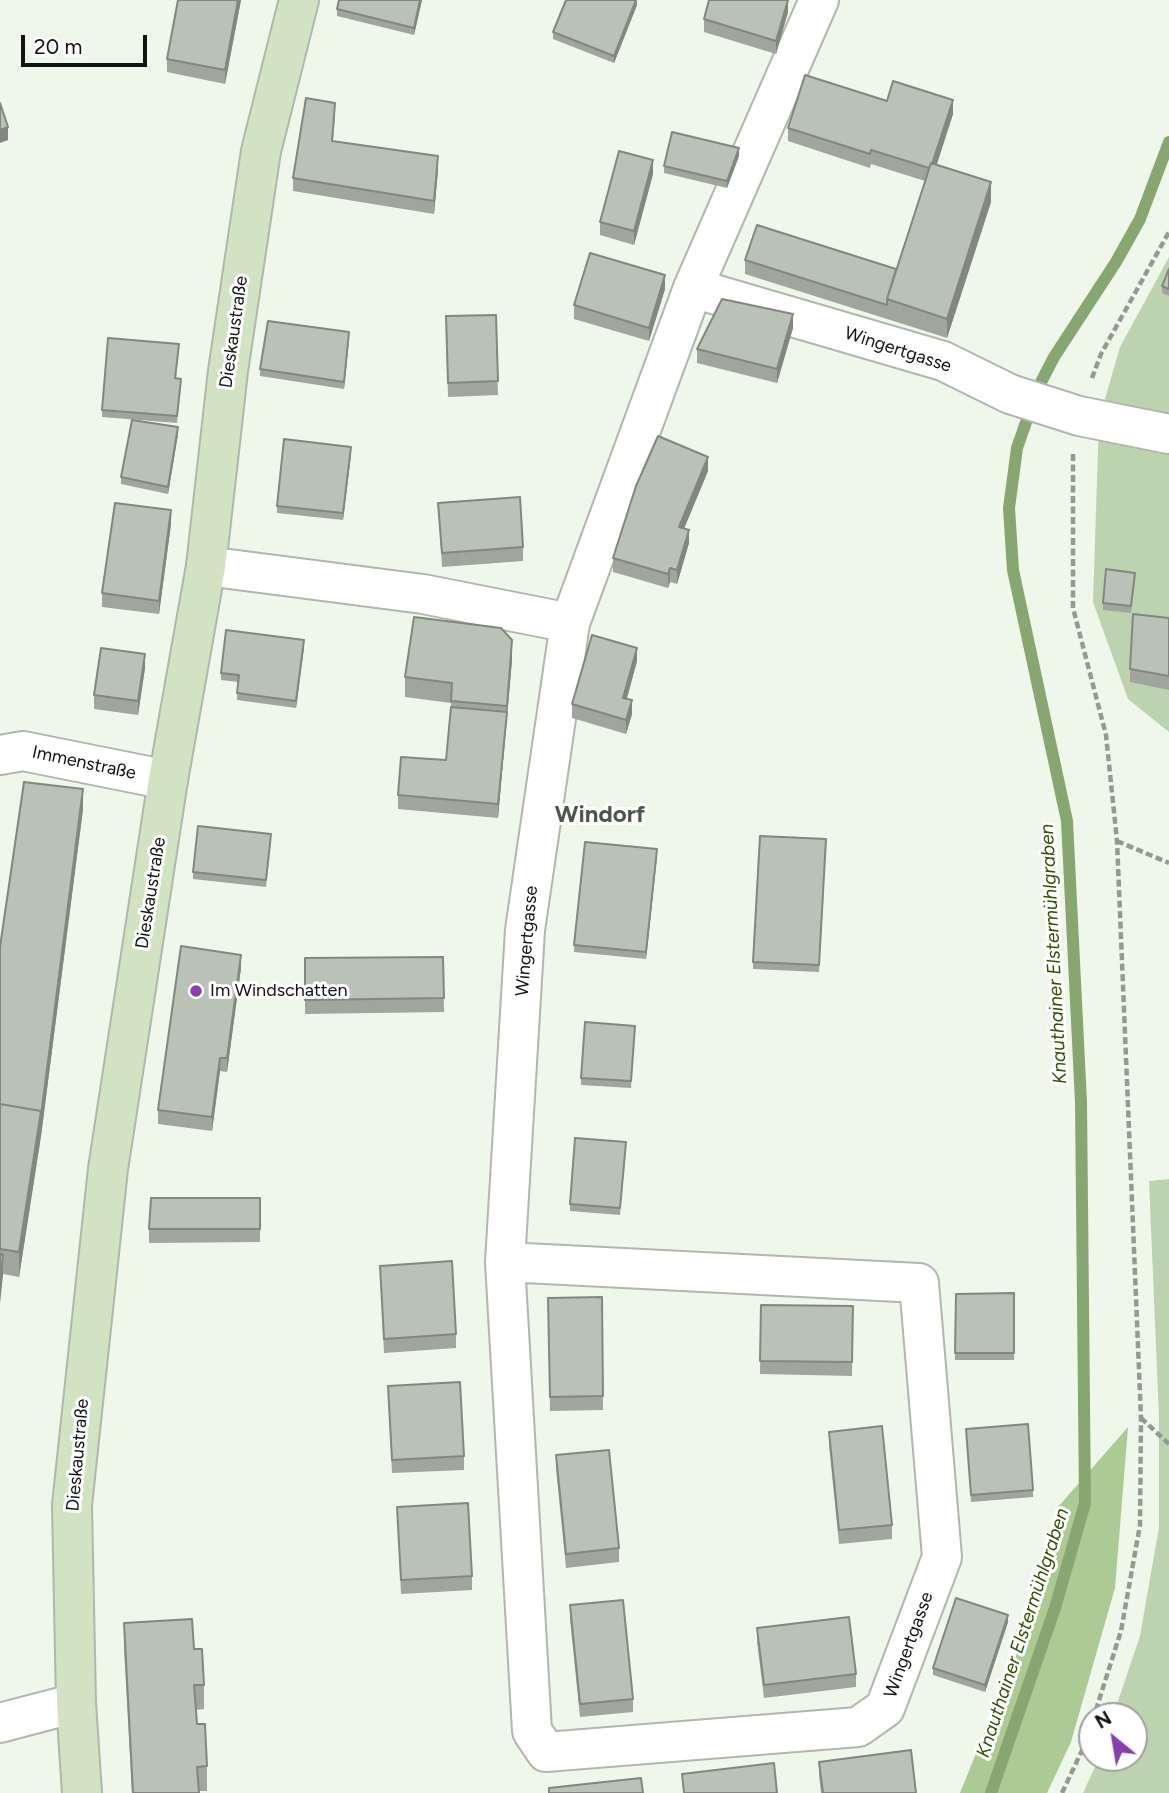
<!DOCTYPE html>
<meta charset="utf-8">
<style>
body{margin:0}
#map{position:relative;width:1169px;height:1793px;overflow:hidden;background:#eff7eb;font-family:Figtree,sans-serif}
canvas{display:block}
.north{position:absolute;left:1078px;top:1702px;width:70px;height:70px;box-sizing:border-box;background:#fff;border:2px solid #9fa19f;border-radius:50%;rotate:330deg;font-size:19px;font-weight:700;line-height:28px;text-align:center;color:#10130f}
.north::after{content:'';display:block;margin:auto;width:24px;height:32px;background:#893dae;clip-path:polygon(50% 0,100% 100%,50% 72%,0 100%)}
.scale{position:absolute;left:21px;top:35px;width:126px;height:32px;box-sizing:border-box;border:4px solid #10130f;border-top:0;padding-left:9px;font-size:21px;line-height:24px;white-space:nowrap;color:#10130f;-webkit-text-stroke:5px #fff;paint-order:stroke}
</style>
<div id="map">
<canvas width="1169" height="1793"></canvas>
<div class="north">N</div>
<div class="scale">20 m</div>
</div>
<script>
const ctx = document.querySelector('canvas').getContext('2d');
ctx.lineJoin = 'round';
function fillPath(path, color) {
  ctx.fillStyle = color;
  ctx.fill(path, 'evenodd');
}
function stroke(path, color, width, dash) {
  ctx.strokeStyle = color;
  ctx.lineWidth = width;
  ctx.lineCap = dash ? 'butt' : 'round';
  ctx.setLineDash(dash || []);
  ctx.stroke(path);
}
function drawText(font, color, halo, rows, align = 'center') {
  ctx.font = font + ' Figtree,sans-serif';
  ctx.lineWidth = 6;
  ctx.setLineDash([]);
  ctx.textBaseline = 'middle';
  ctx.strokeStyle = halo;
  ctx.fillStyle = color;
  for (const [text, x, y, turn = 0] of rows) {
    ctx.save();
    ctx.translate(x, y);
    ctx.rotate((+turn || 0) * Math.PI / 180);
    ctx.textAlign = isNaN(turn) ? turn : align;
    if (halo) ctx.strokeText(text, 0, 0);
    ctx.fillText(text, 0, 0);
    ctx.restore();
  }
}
fillPath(new Path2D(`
 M1169 257V732L1128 699 1093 602 1099 420 1120 347Z
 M1169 1179V1793H1083L1099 1758H1134V1716H1113L1140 1636 1159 1527V1417L1149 1181Z`), '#bdd2af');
fillPath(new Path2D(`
 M1128 1427 1115 1588 1071 1742 1047 1793H960L1033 1613 1058 1507Z`), '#abca94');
stroke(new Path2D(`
 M991 1793 1055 1608 1085 1503 1081 1102 1067 821 1013 570 1009 508 1017 448 1038 388 1054 357 1116 262 1140 219 1169 142`), '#88a672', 12);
const street = new Path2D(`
 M693 288 943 361 1010 394 1079 416 1169 434
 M206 566 423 594 570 623
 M0 755 23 751 168 780
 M505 1262 532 1731 546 1752 858 1727 885 1708 942 1557 919 1283 505 1262 525 930 570 623 693 288 819 0
 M0 1723 76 1703`);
const secondary = new Path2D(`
 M82 1793 76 1703 72 1505 108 1169 168 780 206 566 228 371 261 151 299 0`);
stroke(street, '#b0b7ab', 42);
stroke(secondary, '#b0b7ab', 42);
stroke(new Path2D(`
 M1092 378 1101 354 1169 232
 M1073 454V608L1106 735 1117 841 1141 1418 1140 1525 1121 1631 1094 1716
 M1117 841 1169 863
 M1141 1418 1169 1444
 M1062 1793 1085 1744 1092 1721`), '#949991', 4.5, [7, 3.5]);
stroke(street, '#fff', 38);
stroke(secondary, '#d2e3c3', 38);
fillPath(new Path2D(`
 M241 0 225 84 167 72V59Z
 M422 0 414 35 337 16V9Z
 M637 0V5L614 63 553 39V32Z
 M788 12 776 54 704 32V19Z
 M887 101 953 114 936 165 991 202 947 338 745 274V260L896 269 925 181 871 164 870 168 788 141V128Z
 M335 117 333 141 438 170 434 214 293 191V178Z
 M739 156 727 188 664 173V166Z
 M653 174 634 245 600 235V222Z
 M1169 269V296L1162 293V286Z
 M665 289 649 341 574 319V305Z
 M496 315 498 395 448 397 446 316Z
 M793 328 777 383 697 363V349Z
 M349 339 344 389 260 376V369Z
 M179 351 176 378 181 386 177 423 102 417V410Z
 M178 434 168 494 121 484V477Z
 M351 454 343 520 277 513V506Z
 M708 471 684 528 689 543 677 584 670 582 668 588 613 572V558Z
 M438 503 523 547V561L442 567Z
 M171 524 159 614 102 607V593Z
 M1135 580 1131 613 1103 610V603Z
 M1169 618V690L1130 682V669Z
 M304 647 296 708 237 700 238 682 221 680V673Z
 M512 660 498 818 398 809V795L446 760 451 707V703L405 697V677Z
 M637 661 627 699 632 714 626 734 572 718V704Z
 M145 668 138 715 94 709V695Z
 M83 809 41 1136 19 1277 3 1274 0 1302V947Z
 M826 839 819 972 753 969V962Z
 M271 841 266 887 193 879V872Z
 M657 856 646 959 574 952V945Z
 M443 957 444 1012 305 1014V958Z
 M241 968 227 1072 220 1071 212 1131 158 1124V1110Z
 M635 1026 631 1088 581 1085V1078Z
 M626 1149 620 1215 570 1211V1204Z
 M260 1198V1242L149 1243V1229Z
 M380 1266 456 1334V1348L384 1353Z
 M1014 1293V1360H955L956 1294Z
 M602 1297 603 1410 550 1411 548 1298Z
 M761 1305 853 1306 852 1376 760 1374Z
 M388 1386 464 1456V1470L392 1473Z
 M966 1429 1033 1490V1497L971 1502Z
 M829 1432 892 1525V1539L839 1544 829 1445Z
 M556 1455 619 1548V1562L566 1568 556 1469Z
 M397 1507 472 1576V1590L401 1594Z
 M570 1605 633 1699V1712L580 1717 570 1619Z
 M1008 1622 985 1692 933 1675V1668Z
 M124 1623 194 1649 204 1685V1709L196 1710 197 1724 207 1766V1791H199V1793H132L124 1648Z
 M757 1628 856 1674V1687L764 1698 757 1642Z
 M819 1762 916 1793H821L819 1775Z`), '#a0a69d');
fillPath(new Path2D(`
 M238 0H241L225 84V70Z
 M420 0H422L414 35V28Z
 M636 0 637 5 614 63V56Z
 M788 0V12L776 54V41Z
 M953 100V114L931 183V169Z
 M8 127V140L0 143V130Z
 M739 148V156L727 188V181Z
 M438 156V170L434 214V201Z
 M653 160V174L634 245V231Z
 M991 182V202L947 338V319Z
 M665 275V289L649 341V328Z
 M793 314V328L777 383V369Z
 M349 332V339L344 389V382Z
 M178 427V434L168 494V487Z
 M351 447V454L343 520V513Z
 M708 457V471L679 541V527Z
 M171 510V524L159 614V601Z
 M689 530V543L677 584V570Z
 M670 568V582L668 588V574Z
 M304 640V647L296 708V701Z
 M512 640V660L498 818V804Z
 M637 648V661L623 711V698Z
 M145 654V668L138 715V701Z
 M632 700V714L626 734V720Z
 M83 789V809L41 1136 19 1277V1252Z
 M657 849V856L646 959V952Z
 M241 955V968L227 1072V1058Z
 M220 1058V1071L212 1131V1117Z
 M3 1255V1274L0 1303V1283Z
 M1008 1615V1622L985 1692V1685Z`), '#82877f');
const building = new Path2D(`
 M178 0H238L225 70 167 59Z
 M339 0H420L414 28 337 9Z
 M566 0H636L614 56 553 32Z
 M709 0H788L776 41 704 19Z
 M805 75 887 101 893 81 953 100 932 164 931 163 929 168 871 150 870 154 788 128Z
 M306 98 335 103 332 141 438 156 434 201 293 178Z
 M0 103 8 127 0 130Z
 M672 132 739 148 727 181 664 166Z
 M619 151 653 160 634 231 600 222Z
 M931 163 991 182 947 319 887 299Z
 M757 225 896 269 887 299V305L745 260Z
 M590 253 665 275 649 328 574 305Z
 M1169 269V289L1162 286Z
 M722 299 793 314 777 369 697 349Z
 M496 315 498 381 448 383 446 316Z
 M268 321 349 332 344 382 260 369Z
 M108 338 179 344 175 378 181 379 177 416 102 410Z
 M132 420 178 427 168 487 121 477Z
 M658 436 708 457 679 527 689 530 677 570 670 568 668 574 613 558 636 486Z
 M284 439 351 447 343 513 277 506Z
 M520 497 523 547 442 553 438 503Z
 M115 503 171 510 159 601 102 593Z
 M1106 569 1135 573 1131 606 1103 603Z
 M1133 614 1169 618V676L1130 669Z
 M414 617 501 628 512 640 507 706 451 701 452 683 405 677Z
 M226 630 304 640 296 701 237 693 239 675 221 673Z
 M592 635 637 648 623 698 632 700 626 720 572 704Z
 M101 648 145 654 138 701 94 695Z
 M451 707 507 712 498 804 398 795 401 757 446 760Z
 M24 782 83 789 41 1116V1111L0 1104V947Z
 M198 826 271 834 266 880 193 872Z
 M760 836 826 839 819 965 753 962Z
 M585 842 657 849 646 952 574 945Z
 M181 946 241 955 227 1058H220L212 1117 158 1110Z
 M443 957 444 998 305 1000V958Z
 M585 1022 635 1026 631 1081 581 1078Z
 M0 1104 41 1111 19 1252 0 1249Z
 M575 1138 626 1142 620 1208 570 1204Z
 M151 1198H260V1229H149Z
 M0 1254 3 1255 0 1283Z
 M452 1261 456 1334 384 1339 380 1266Z
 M1014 1293V1353H955L956 1294Z
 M602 1297 603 1396 550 1397 548 1298Z
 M761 1305 853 1306 852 1362 760 1361Z
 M460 1382 464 1456 392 1460 388 1386Z
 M1028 1424 1033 1490 971 1495 966 1429Z
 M882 1426 892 1525 839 1530 829 1432Z
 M609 1450 619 1548 566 1554 556 1455Z
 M468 1503 472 1576 401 1580 397 1507Z
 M956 1598 1008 1615 985 1685 933 1668Z
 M623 1600 633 1699 580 1704 570 1605Z
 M849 1617 856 1674 764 1685 757 1628Z
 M192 1619 194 1649H202L204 1685H194L197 1724H205L207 1766 197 1767 199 1793H133L124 1623Z
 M911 1750 916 1793H823L819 1762Z
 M774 1763 777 1793H684L682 1774Z
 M641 1778 643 1793H549V1788Z`);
fillPath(building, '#bac1b6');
stroke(building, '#82877f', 2);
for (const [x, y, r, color] of [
 [196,991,7,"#893dae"]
]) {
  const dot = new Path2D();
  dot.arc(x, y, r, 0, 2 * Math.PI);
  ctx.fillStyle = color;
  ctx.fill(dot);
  stroke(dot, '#fff', 2.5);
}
drawText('18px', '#10130f', '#fff', [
 ["Dieskaustraße",234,332,-82],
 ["Wingertgasse",898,350,18],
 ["Immenstraße",84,763,12],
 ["Dieskaustraße",151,893,-81],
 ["Wingertgasse",527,941,-85],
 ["Dieskaustraße",78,1455,-85],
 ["Wingertgasse",909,1645,-70]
]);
drawText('18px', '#10130f', '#fff', [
 ["Im Windschatten",210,991]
], 'left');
drawText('italic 19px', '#2e5301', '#fff', [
 ["Knauthainer Elstermühlgraben",1054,954,-93],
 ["Knauthainer Elstermühlgraben",1023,1633,-72]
]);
drawText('bold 24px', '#4f554b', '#fff', [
 ["Windorf",600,815]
]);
</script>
